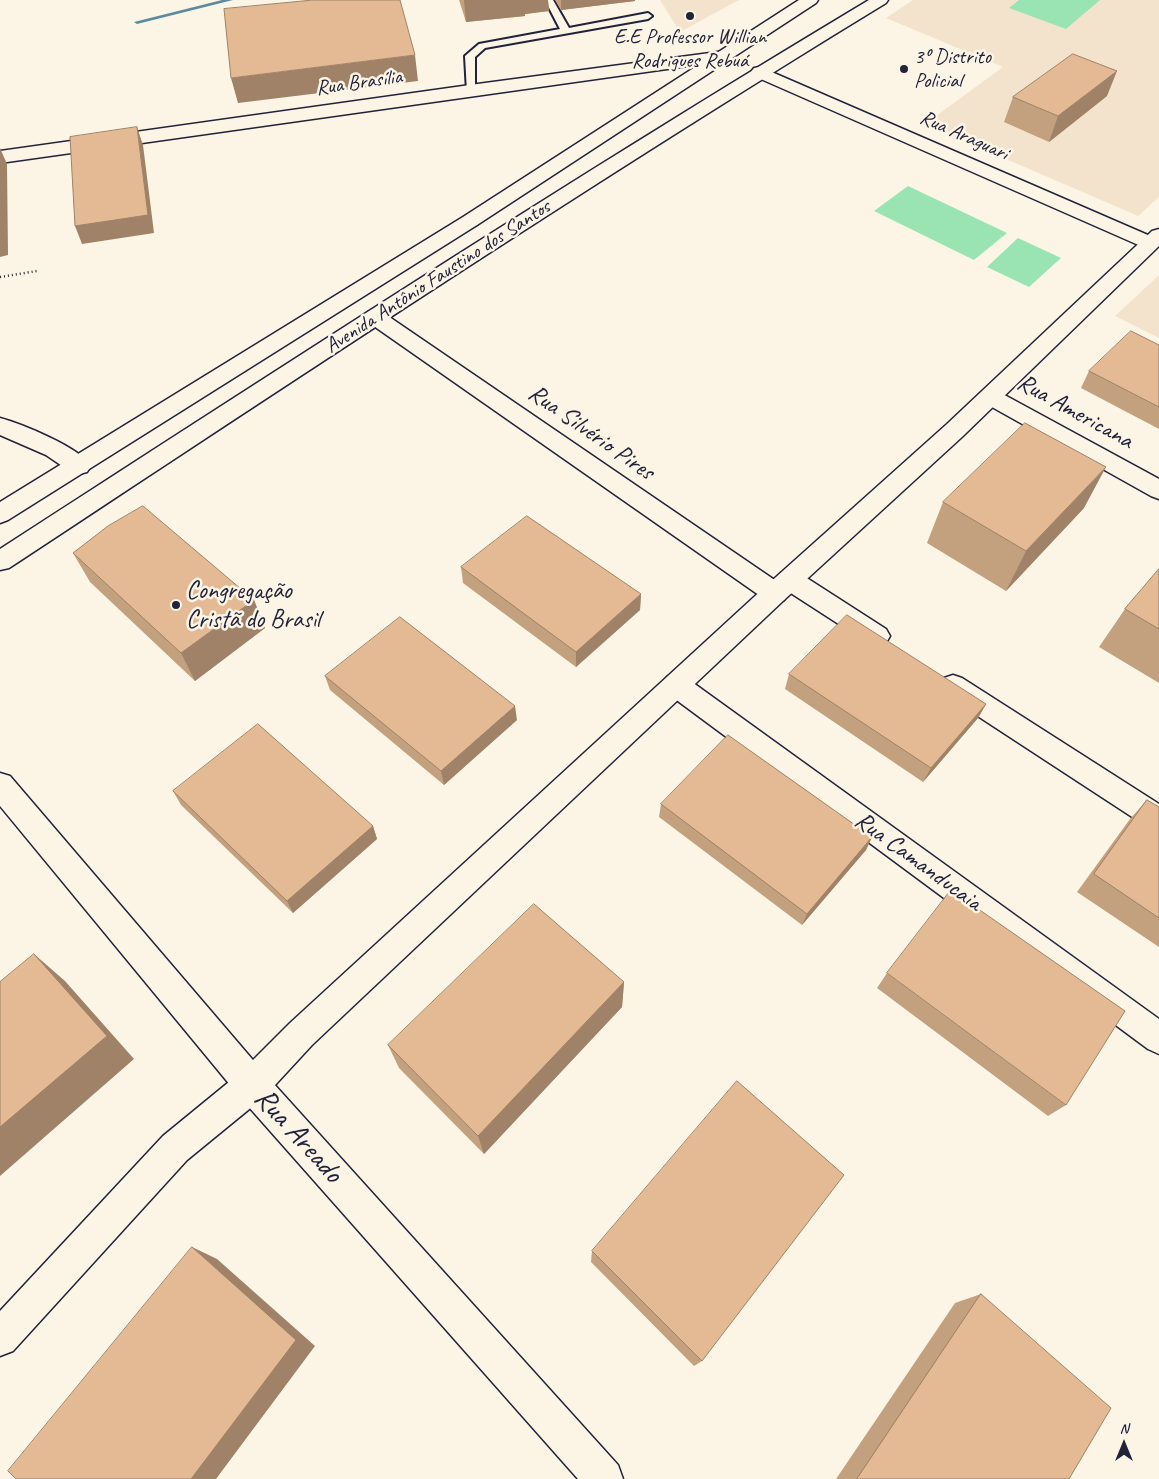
<!DOCTYPE html>
<meta charset="utf-8">
<style>
body{margin:0}
#map{position:relative;width:1159px;height:1479px;overflow:hidden;background:#fcf5e5;font-family:Caveat,sans-serif}
canvas{display:block}
.north{position:absolute;left:1099px;top:1419px;width:50px;height:50px;-webkit-text-stroke:4px #fcf5e5;paint-order:stroke;rotate:0deg;font-size:14px;font-weight:700;line-height:20px;text-align:center;color:#22223b}
.north::after{content:'';display:block;margin:auto;width:18px;height:22px;background:#22223b;clip-path:polygon(50% 0,100% 100%,50% 72%,0 100%)}
</style>
<div id="map">
<canvas width="1159" height="1479"></canvas>
<div class="north">N</div>
</div>
<script>
const ctx = document.querySelector('canvas').getContext('2d');
ctx.lineJoin = 'round';
function fillPath(path, color) {
  ctx.fillStyle = color;
  ctx.fill(path, 'evenodd');
}
function stroke(path, color, width, dash) {
  ctx.strokeStyle = color;
  ctx.lineWidth = width;
  ctx.lineCap = dash ? 'butt' : 'round';
  ctx.setLineDash(dash || []);
  ctx.stroke(path);
}
function drawText(font, color, halo, rows, align = 'center') {
  ctx.font = font + ' Caveat,sans-serif';
  ctx.lineWidth = 5;
  ctx.setLineDash([]);
  ctx.textBaseline = 'middle';
  ctx.strokeStyle = halo;
  ctx.fillStyle = color;
  for (const [text, x, y, turn = 0] of rows) {
    ctx.save();
    ctx.translate(x, y);
    ctx.rotate((+turn || 0) * Math.PI / 180);
    ctx.textAlign = isNaN(turn) ? turn : align;
    if (halo) ctx.strokeText(text, 0, 0);
    ctx.fillText(text, 0, 0);
    ctx.restore();
  }
}
fillPath(new Path2D(`
 M660 0H739L680 32Z
 M913 0H1159V197L1138 216 925 124 1003 67 886 18Z
 M1159 275V338L1115 316Z`), '#f4e3cc');
fillPath(new Path2D(`
 M1019 0H1100L1066 29 1009 8Z
 M908 186 1007 233 974 260 874 211Z
 M1018 238 1061 258 1029 287 987 267Z`), '#9ae3b2');
fillPath(new Path2D(`
 M222 0H233L137 24 134 22Z`), '#5c8b9e');
const service = new Path2D(`
 M545 0H553L569 28 648 13 652 16 648 19 485 48 475 57V90L473 92H467L465 56 479 44 560 29Z`);
const minor = new Path2D(`
 M725 51 731 52 733 56 731 60 0 163V151L470 85Z
 M760 67 1157 239 1159 244 1157 247 1150 249 1143 247 754 76 751 72 754 68Z
 M375 310 382 312 779 583 777 580 781 573 790 570 799 573 886 629 890 636 886 643 877 646 868 643 786 590 788 593 784 600 775 603 766 600 368 322 365 317 368 312Z
 M991 389 999 392 1159 479V499L1151 496 983 402 980 397 983 392Z
 M0 418C22 424 79 447 91 466L87 472 79 474 71 472 46 455 0 435Z
 M676 674 685 677 1159 1019V1054L1148 1049 667 693 663 685 667 677Z
 M953 675 962 678 1159 804V832L1149 828 944 694 940 686 944 678Z
 M0 773 10 776 264 1073 618 1465 623 1479H578L240 1097 0 806Z`);
const tertiary = new Path2D(`
 M1159 229V246L963 436 784 600 312 1045 264 1097 187 1160 13 1351 0 1356V1311L163 1136 240 1073 290 1023 766 586 947 424 1152 231Z`);
const secondary = new Path2D(`
 M799 0H818L816 3 477 225 8 520 0 523V502L463 217Z
 M869 0H888L886 3C589 184 299 377 9 568L0 570V549C288 363 575 176 869 0Z`);
stroke(service, '#22223b', 4);
stroke(minor, '#22223b', 3);
stroke(tertiary, '#22223b', 3);
stroke(secondary, '#22223b', 3);
stroke(new Path2D(`
 M0 277 37 271`), '#22223b', 2.5, [1, 3]);
fillPath(service, '#fcf5e5');
fillPath(minor, '#fcf5e5');
fillPath(tertiary, '#fcf5e5');
fillPath(secondary, '#fcf5e5');
fillPath(new Path2D(`
 M459 0H548L549 11 525 14V16L466 22Z
 M555 0H635V1L561 10Z
 M1107 96 1049 142 1004 122 1013 97Z
 M1159 345V429L1081 388 1089 371Z
 M943 502 1084 508 1006 591 927 543Z
 M73 553 254 600 265 628 195 681 90 582Z
 M461 567 641 594 640 610 576 667 463 583Z
 M1159 569V683L1099 647 1125 609Z
 M789 674 986 704 978 718 923 782 785 689Z
 M325 676 517 720 444 785 330 690Z
 M173 791 373 826 377 839 293 913 181 805Z
 M1147 800 1159 807V947L1077 892 1130 819Z
 M661 804 872 837 866 850 802 925 659 817Z
 M887 973 1066 1105 1048 1116 877 988Z
 M624 982 622 1007 484 1154 399 1068 388 1045Z
 M592 1251 702 1361 694 1366 591 1262Z
 M981 1294 1069 1479H836L955 1303Z`), '#c3a07e');
fillPath(new Path2D(`
 M464 0H548L549 11 525 14V16L466 22Z
 M561 0H635V1L561 10Z
 M415 55 418 81 238 103 231 78Z
 M1117 71 1107 96 1049 142 1058 116Z
 M137 127 143 145 154 233 82 244 75 226Z
 M0 148 7 164 8 255 0 257Z
 M1106 467 1084 508 1006 591 1026 551Z
 M641 594 640 610 576 667V652Z
 M254 600 265 628 195 681 181 653Z
 M986 704 978 718 923 782 931 768Z
 M515 706 517 720 444 785 441 771Z
 M373 826 377 839 293 913 287 901Z
 M872 837 866 850 802 925 807 914Z
 M34 954 65 981 134 1059 0 1176V1127Z
 M624 982 622 1007 484 1154 478 1136Z
 M192 1247 217 1259 315 1346 216 1479H191Z`), '#9f8267');
const building = new Path2D(`
 M313 0H400L415 55 231 78 224 9Z
 M1073 54 1117 71 1058 116 1013 97Z
 M137 127 148 215 75 226 70 137Z
 M1131 331 1159 345V407L1089 371Z
 M1025 423 1106 467 1026 551 943 502Z
 M143 506 254 600 181 653 73 553 108 526Z
 M527 516 641 594 576 652 461 567Z
 M1159 569V629L1125 609Z
 M847 615 986 704 931 768 789 674Z
 M400 617 515 706 441 771 325 676Z
 M258 724 373 826 287 901 173 791Z
 M728 735 872 837 807 914 661 804Z
 M1147 800 1159 807V918L1094 874Z
 M951 890 1125 1011 1066 1105 887 973Z
 M534 904 624 982 478 1136 388 1045Z
 M34 954 107 1036 0 1127V982Z
 M737 1081 844 1175 702 1361 592 1251Z
 M192 1247 296 1340 191 1479H16L8 1471Z
 M981 1294 1111 1408 1069 1479H857Z`);
fillPath(building, '#e3ba93');
stroke(building, '#9f8267', 1);
for (const [x, y, r, color] of [
 [690,16,5,"#22223b"],
 [904,69,5,"#22223b"],
 [176,605,5,"#22223b"]
]) {
  const dot = new Path2D();
  dot.arc(x, y, r, 0, 2 * Math.PI);
  ctx.fillStyle = color;
  ctx.fill(dot);
  stroke(dot, '#fcf5e5', 2);
}
drawText('21px', '#22223b', '#fcf5e5', [
 ["E.E Professor Willian",690,37],
 ["Rodrigues Rebuá",690,61],
 ["3º Distrito",914,57,"left"],
 ["Policial",914,81,"left"]
]);
drawText('21px', '#22223b', '#fcf5e5', [
 ["Rua Brasília",359,83,-8],
 ["Rua Araguari",964,136,24],
 ["Avenida Antônio Faustino dos Santos",438,277,-33]
]);
drawText('25px', '#22223b', '#fcf5e5', [
 ["Rua Americana",1075,412,29],
 ["Rua Silvério Pires",591,433,35],
 ["Rua Camanducaia",918,862,36]
]);
drawText('25px', '#22223b', '#fcf5e5', [
 ["Congregação",186,591],
 ["Cristã do Brasil",186,620]
], 'left');
drawText('30px', '#22223b', '#fcf5e5', [
 ["Rua Areado",298,1136,48]
]);
</script>
